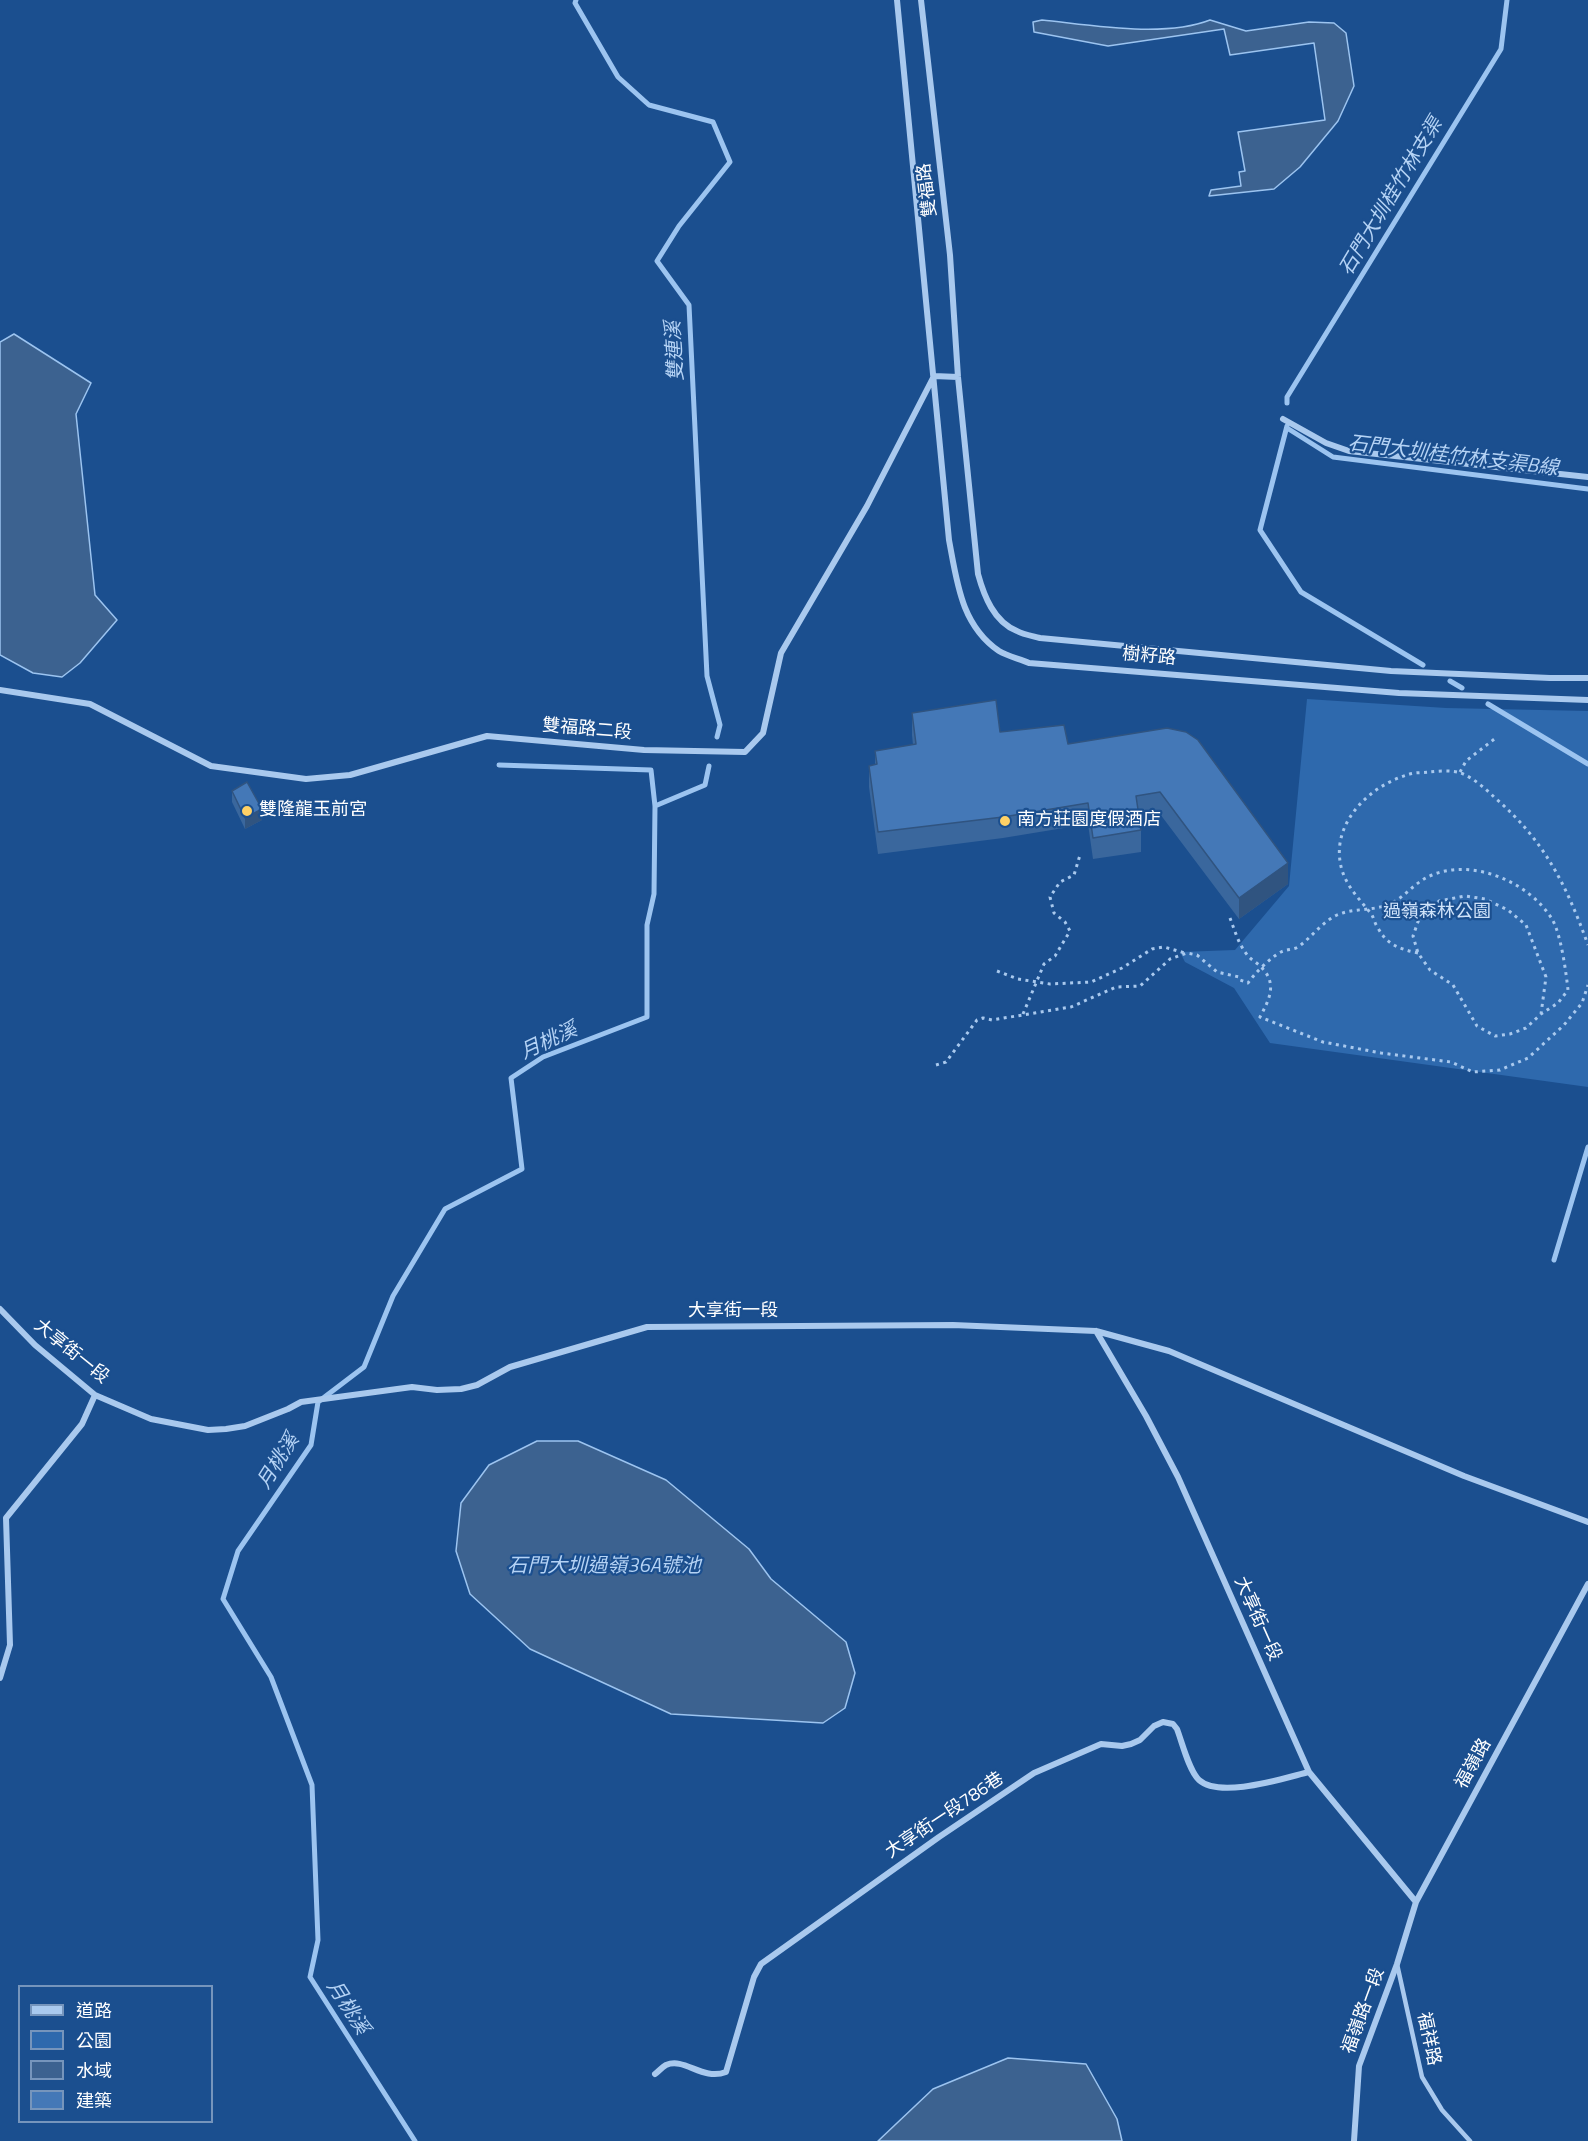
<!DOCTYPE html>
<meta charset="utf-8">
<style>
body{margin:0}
#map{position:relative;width:1588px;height:2141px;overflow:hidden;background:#1b4f8f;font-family:"Titillium Web","Noto Sans TC",sans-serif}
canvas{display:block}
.legend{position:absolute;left:18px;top:1985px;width:195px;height:138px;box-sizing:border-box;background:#1b4f8f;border:2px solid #7695bc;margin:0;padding:8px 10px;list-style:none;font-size:18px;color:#fff}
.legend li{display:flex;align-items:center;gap:12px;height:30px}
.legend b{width:30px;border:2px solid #7695bc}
</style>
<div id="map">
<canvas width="1588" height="2141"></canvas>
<ul class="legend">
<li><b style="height:8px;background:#a9c9ee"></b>道路</li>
<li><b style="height:16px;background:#2e69ad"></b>公園</li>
<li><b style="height:16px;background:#3c6290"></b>水域</li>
<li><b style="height:16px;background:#4478b7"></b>建築</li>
</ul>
</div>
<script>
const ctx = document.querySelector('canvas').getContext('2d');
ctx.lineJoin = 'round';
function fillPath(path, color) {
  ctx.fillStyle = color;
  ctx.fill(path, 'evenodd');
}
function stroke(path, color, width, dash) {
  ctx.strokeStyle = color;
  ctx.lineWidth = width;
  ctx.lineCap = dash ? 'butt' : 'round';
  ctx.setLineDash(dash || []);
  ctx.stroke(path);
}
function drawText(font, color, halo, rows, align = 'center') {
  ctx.font = font + ' "Titillium Web","Noto Sans TC",sans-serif';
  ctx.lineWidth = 4.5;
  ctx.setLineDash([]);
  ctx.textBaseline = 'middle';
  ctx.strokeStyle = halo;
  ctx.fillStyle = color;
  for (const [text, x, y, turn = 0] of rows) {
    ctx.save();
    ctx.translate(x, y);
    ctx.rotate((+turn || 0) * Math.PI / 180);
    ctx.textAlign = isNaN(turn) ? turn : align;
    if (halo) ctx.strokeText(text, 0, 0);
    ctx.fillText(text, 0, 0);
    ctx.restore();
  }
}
fillPath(new Path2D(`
 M1307 699 1446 708 1588 711V1087L1270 1043 1234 988 1185 962 1180 952 1235 950 1289 886Z`), '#2e69ad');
const water = new Path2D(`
 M1042 20C1091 25 1164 38 1210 20L1246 31 1309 22 1334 23 1346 33 1354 86 1338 121 1300 167 1274 189 1209 196 1211 190 1241 186 1239 172 1245 171 1238 132 1325 120 1314 43 1230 55 1224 29 1108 46 1034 32 1033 22Z
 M14 334 91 383 76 414 95 595 117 620 80 663 62 677 33 673 0 655V342Z
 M537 1441H578L666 1480 749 1549 771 1579 846 1642 855 1673 845 1708 823 1723 671 1714 530 1649 470 1594 456 1551 461 1503 489 1465Z
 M1008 2058 1086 2064 1117 2119 1122 2141H878L933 2089Z`);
fillPath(water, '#3c6290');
stroke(water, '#9cc4f0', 1.5);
stroke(new Path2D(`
 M576 0 575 3 618 77 649 105 713 122 730 162 679 226 657 261 689 305 707 676 720 725 717 737
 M1287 403V397L1501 49 1507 0
 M1287 426 1260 530 1301 592 1423 665
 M1287 428 1333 457 1588 489
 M1450 681 1462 688
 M1488 704 1588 764
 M655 806 705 785 709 766
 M1554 1260 1588 1147
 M415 2141 310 1977 318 1940 312 1785 271 1677 223 1599 238 1551 311 1445 318 1402 364 1367 393 1296 445 1209 522 1169 511 1078 543 1057 647 1017V925L654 894 655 806 651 770 499 765`), '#9cc4f0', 5);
stroke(new Path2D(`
 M1460 772 1466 761 1497 737
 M1230 918C1235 931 1239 946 1249 957 1253 961 1259 964 1263 969 1277 985 1269 1000 1260 1017L1323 1042 1381 1053 1451 1062 1473 1072 1500 1070 1528 1058 1564 1025 1582 1003 1588 985
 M1418 953C1400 949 1387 945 1378 928 1375 924 1374 919 1372 915 1359 898 1343 884 1340 861 1334 821 1370 786 1407 775 1414 772 1422 773 1429 772 1439 771 1452 770 1461 773 1473 778 1485 788 1494 797 1544 840 1566 884 1588 945
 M997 971 1018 979 1050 984 1091 982 1122 968 1152 949 1164 947 1185 953
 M1023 1014 1044 964 1055 956 1070 931 1065 922 1054 913 1050 897 1060 882 1074 875 1080 855
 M936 1065 946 1062 977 1020 983 1018 992 1020 1071 1007 1116 987 1140 986 1170 959 1187 953 1197 955 1217 972 1239 977 1240 980 1248 983C1254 974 1271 957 1281 952 1287 949 1293 950 1298 947 1312 937 1322 922 1337 915 1353 908 1371 911 1387 905 1404 899 1414 882 1432 875 1473 858 1529 882 1552 919 1561 934 1566 972 1568 990L1558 1003 1541 1014 1526 1028 1510 1034 1495 1036 1477 1026 1453 985 1430 970 1418 953 1413 936 1419 919 1439 901 1465 896 1485 899 1508 910 1526 925 1546 977 1541 1014`), '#a9c9ee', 3, [3, 4.5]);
stroke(new Path2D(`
 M1397 1964 1422 2077 1442 2110 1470 2141`), '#a9c9ee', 4.5);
stroke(new Path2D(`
 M897 0 949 540C957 582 961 625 999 651 1007 656 1020 659 1029 663L1399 693 1588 700
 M921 0 950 255 958 377 978 574C984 596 994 622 1017 631 1024 635 1033 636 1040 638L1391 671 1550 678H1588
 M1283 419 1326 443 1349 451 1588 477
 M0 690 90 704 211 766 306 779 350 775 487 736 644 750 745 752 763 733 781 653 867 506 934 376 958 377
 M0 1309 35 1345 95 1395 151 1419 208 1430 226 1429 245 1426 288 1409 301 1402 412 1387 437 1390 461 1389 477 1385 510 1367 647 1327 953 1325 1096 1331 1169 1351 1464 1476 1588 1522
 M1096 1331 1146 1416 1178 1477 1309 1772 1416 1902
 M0 1678 10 1645 6 1518 82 1424 95 1395
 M655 2074C658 2072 662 2067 666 2065 685 2057 702 2081 726 2072L754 1977 761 1964 939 1837 1034 1773 1101 1744 1122 1746 1131 1744 1140 1740 1154 1726 1163 1722 1173 1724 1177 1729C1182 1742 1189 1771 1199 1780 1220 1799 1284 1778 1309 1772
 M1354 2141 1359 2066 1397 1964 1416 1902 1588 1584`), '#a9c9ee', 6);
fillPath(new Path2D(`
 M912 713 1000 732 1068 744 1167 728 1288 884 1239 919 1160 814 1139 817 1141 830V852L1093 859 1088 824 1003 838 878 854 869 787V766L875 765V751L913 745 912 735Z
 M232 791 262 820 245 829 232 802Z`), '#3a679d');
fillPath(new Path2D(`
 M262 809V820L245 829V818Z
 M1288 863V884L1239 919V898Z`), '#305480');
const building = new Path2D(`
 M996 700 1000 732 1064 725 1068 744 1167 728 1186 732 1198 740 1288 863 1239 898 1160 792 1136 796 1141 830 1093 838 1088 803 1003 817 878 832 869 766 877 764 875 751 916 744 912 713Z
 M247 782 262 809 245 818 232 791Z`);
fillPath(building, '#4478b7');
stroke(building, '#305480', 1.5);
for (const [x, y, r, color] of [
 [247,811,6,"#ffd166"],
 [1005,821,6,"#ffd166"]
]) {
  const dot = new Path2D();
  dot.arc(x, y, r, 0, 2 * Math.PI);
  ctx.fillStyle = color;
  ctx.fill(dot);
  stroke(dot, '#1b4f8f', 2);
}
drawText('18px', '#fff', '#1b4f8f', [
 ["雙福路",928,190,-97],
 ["樹籽路",1149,657,5],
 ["雙福路二段",587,730,5],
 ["大享街一段",733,1312],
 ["大享街一段",71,1352,39],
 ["大享街一段",1257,1619,66],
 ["福嶺路",1474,1764,-61],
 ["大享街一段786巷",945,1816,-34],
 ["福嶺路一段",1364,2011,-70],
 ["福祥路",1428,2039,78]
]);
drawText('18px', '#fff', '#1b4f8f', [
 ["雙隆龍玉前宮",259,811],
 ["南方莊園度假酒店",1017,821]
], 'left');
drawText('18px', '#cfe3fa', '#1b4f8f', [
 ["過嶺森林公園",1437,913]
]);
drawText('italic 20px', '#b5d3f5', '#1b4f8f', [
 ["石門大圳桂竹林支渠",1392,197,-59],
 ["雙連溪",676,351,-93],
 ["石門大圳桂竹林支渠B線",1453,457,7],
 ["月桃溪",549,1042,-25],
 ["月桃溪",279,1462,-58],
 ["石門大圳過嶺36A號池",604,1567],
 ["月桃溪",347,2008,57]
]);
</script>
